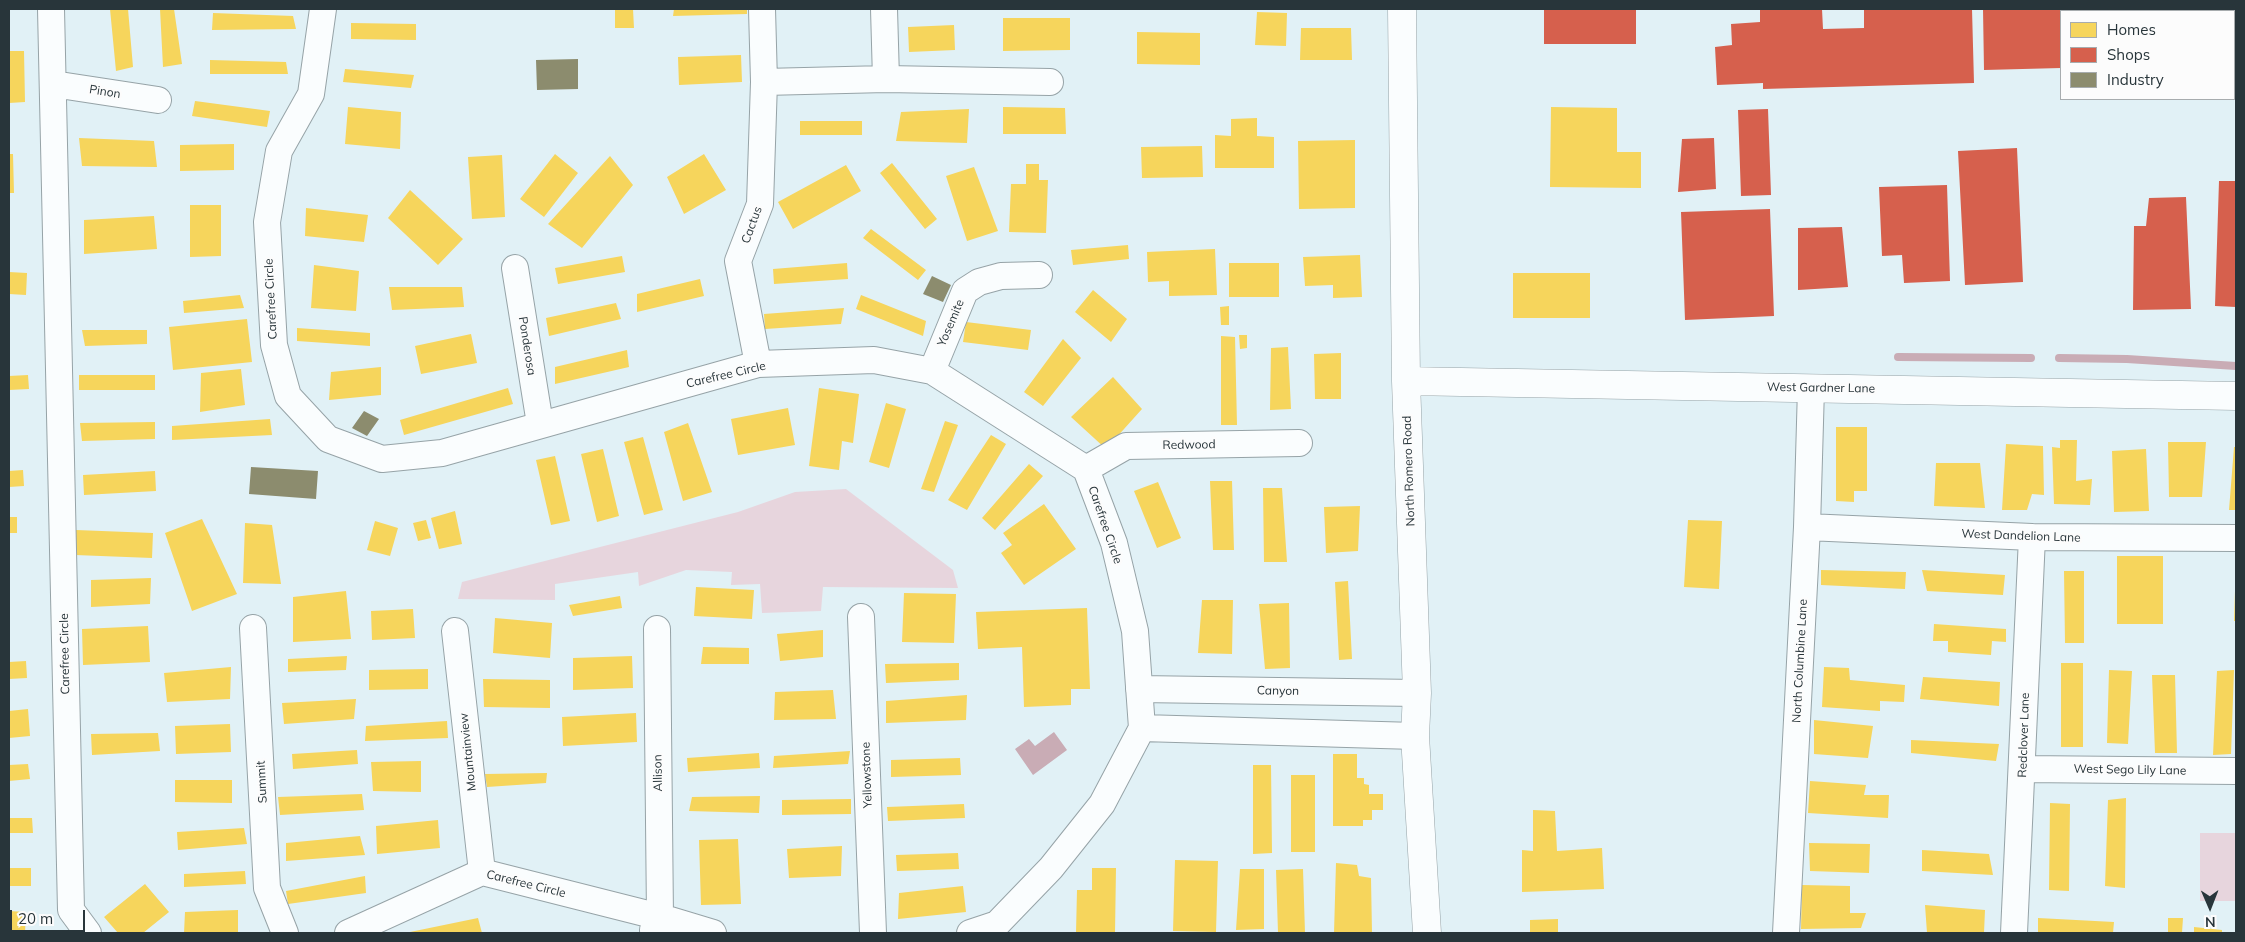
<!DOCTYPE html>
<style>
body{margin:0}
#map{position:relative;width:2245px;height:942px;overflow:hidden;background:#e1f1f6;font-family:Mulish,sans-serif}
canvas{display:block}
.frame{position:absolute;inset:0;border:10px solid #28353a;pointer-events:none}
.legend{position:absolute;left:2060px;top:10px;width:175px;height:90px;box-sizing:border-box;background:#fcfcfc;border:1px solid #a7acae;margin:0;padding:6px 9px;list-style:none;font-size:15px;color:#28353a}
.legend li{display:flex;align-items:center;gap:10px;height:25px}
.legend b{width:25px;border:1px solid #a7acae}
.north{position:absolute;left:2185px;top:882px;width:50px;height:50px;-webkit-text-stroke:4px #fcfcfc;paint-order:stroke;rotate:179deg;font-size:14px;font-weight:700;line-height:20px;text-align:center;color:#28353a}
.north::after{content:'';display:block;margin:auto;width:18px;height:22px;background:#28353a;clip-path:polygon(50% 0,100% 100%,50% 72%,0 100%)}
.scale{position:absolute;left:10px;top:910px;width:75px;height:22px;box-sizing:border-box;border:2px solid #28353a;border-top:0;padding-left:6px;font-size:15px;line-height:18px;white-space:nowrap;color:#28353a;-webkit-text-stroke:4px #fcfcfc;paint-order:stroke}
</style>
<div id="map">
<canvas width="2245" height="942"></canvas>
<div class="frame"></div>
<ul class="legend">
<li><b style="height:14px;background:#f6d55c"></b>Homes</li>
<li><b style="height:14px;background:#d6604d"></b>Shops</li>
<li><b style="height:14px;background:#8c8c6e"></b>Industry</li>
</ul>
<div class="north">N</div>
<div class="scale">20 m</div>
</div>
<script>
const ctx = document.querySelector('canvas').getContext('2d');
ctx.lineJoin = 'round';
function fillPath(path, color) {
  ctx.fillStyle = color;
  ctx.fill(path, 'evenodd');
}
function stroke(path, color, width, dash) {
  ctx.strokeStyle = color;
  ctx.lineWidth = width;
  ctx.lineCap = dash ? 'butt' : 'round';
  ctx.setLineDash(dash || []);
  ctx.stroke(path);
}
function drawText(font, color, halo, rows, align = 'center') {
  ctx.font = font + ' Mulish,sans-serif';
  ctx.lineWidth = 5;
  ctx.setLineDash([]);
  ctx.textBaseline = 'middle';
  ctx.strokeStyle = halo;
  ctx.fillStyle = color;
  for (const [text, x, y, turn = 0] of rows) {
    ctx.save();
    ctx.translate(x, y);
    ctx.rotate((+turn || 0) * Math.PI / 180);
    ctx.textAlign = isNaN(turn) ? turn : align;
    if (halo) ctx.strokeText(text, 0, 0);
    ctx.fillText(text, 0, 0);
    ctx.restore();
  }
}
fillPath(new Path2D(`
 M846 489 953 570 958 588 823 587 821 611 762 613 760 584 731 585 732 572 686 570 639 586 638 572 555 584V600L458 599 462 582 738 512 795 492Z
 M2200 833H2235L2236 901H2200Z`), '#e7d5dd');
fillPath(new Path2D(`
 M1054 732 1067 750 1033 775 1015 749 1029 739 1035 746Z`), '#c9acb5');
fillPath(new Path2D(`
 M110 9H128L133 67 116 71Z
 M160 9H174L182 64 163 67Z
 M615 9H633L634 28H615Z
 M674 9H747V14L673 16Z
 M1257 12 1287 13 1286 46 1255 45Z
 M213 13 293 16 296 29 212 30Z
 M1003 18H1070V50L1003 51Z
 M351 23 416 24V40L351 39Z
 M954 25 955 50 909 52 908 27Z
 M1301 28H1351L1352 60H1300Z
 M1137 32 1200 33V65L1137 64Z
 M9 51H24L25 102 9 103Z
 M741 55 742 82 679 85 678 57Z
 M210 60 286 62 288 74H210Z
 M345 69 414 75 411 88 343 82Z
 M195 101 270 111 267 127 192 116Z
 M348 107 401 112 400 149 345 144Z
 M1003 107 1065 108 1066 134H1003Z
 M1551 107 1617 108V152H1641V188L1550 187Z
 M969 109 967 143 896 141 901 112Z
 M1257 118V136L1274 137V168H1215V135L1231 136V119Z
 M800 121H862V135H800Z
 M79 138 154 141 157 167 82 166Z
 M1355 140V208L1299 209 1298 141Z
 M234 144V170L180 171V145Z
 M1202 146 1203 177 1142 178 1141 147Z
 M9 154H13L14 193H9Z
 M555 154 578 173 544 217 520 199Z
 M704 154 726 190 684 214 667 177Z
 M502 155 505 217 472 219 468 157Z
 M610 156 633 185 582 248 548 224Z
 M892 163 937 219 925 229 880 173Z
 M1026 164H1039V180H1048L1046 233 1009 232 1011 184H1026Z
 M846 165 861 191 793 229 778 202Z
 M974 167 998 231 967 241 946 176Z
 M410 190 463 239 438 265 388 218Z
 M190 205H221V256L190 257Z
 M306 208 368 215 364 242 305 236Z
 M154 216 157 249 84 254V220Z
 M871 229 926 270 918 280 863 238Z
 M1128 245 1129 259 1073 265 1071 250Z
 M1215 249 1217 295 1169 296V281L1148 282 1147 252Z
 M1360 255 1362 297 1333 298V285L1305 286 1303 257Z
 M622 256 625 272 558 284 555 268Z
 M847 263 848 279 774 284 773 269Z
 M1229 263H1279V297H1229Z
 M314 265 359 271 356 311 311 308Z
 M9 272 27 273 26 295 9 294Z
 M1513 273H1590V318H1513Z
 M700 279 704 296 637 312V294Z
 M389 287H462L464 307 392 310Z
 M1093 290 1127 319 1111 342 1075 312Z
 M240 295 244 308 184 313 183 301Z
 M861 295 926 321 923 336 856 309Z
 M616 303 621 319 549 336 546 318Z
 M1229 306V325H1221L1220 307Z
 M844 308 841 324 765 329 764 314Z
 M247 319 252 362 173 370 169 327Z
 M966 322 1031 330 1028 350 963 342Z
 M297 328 370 333V346L297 341Z
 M82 330H147V344L85 346Z
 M471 334 477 363 421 374 415 346Z
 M1239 335H1247V348L1240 349Z
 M1221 336 1235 337 1237 425H1221Z
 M1063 339 1081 358 1043 406 1024 392Z
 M1288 347 1291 409 1270 410 1271 348Z
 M627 350 629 367 555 384V367Z
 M1341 353V399H1315L1314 354Z
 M381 367V395L329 400 331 372Z
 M241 369 245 405 200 412 201 373Z
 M28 375 29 389 9 390V376Z
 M79 375H155V390H79Z
 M1113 377 1142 409 1106 449 1071 417Z
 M508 388 513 404 404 435 400 420Z
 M819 388 859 394 853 443 842 441 839 470 809 466Z
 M886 403 906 409 889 468 869 462Z
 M788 408 795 445 738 455 731 419Z
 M270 419 272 435 172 440V426Z
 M945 421 958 425 934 492 921 489Z
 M155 422V439L82 441 80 423Z
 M688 423 712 492 683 501 664 432Z
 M1836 427H1867V491H1854V502L1836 501Z
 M991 435 1006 444 967 510 948 500Z
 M643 437 663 510 644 515 624 442Z
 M2060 440H2077L2076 481 2092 479 2090 505 2054 504 2052 447 2060 448Z
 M2168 442H2206L2202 497H2169Z
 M2006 444 2043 446 2044 495 2032 494 2027 510H2002Z
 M2234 447H2236V510H2229Z
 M603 449 619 516 597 522 581 454Z
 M2146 449 2149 511 2114 512 2112 451Z
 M555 456 570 521 551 525 536 460Z
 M1936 463H1980L1985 508 1934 506Z
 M1029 464 1043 476 995 530 982 518Z
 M23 470 24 486 9 487V471Z
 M155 471 156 491 84 495 83 475Z
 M1210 481H1232L1234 550H1213Z
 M1158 482 1181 538 1157 548 1134 491Z
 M1263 488H1282L1287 562H1264Z
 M1044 504 1076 549 1024 585 1001 553 1012 545 1003 533Z
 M1360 506 1358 551 1326 553 1324 507Z
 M455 511 462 544 439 549 431 518Z
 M9 517H17V533H9Z
 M202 519 237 594 192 611 165 533Z
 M426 520 431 538 418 541 413 523Z
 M1688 520 1722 521 1719 589 1684 587Z
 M375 521 398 528 390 556 367 550Z
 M245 523 272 525 281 584 243 583Z
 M76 530 153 533 152 558 75 555Z
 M2117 556H2163V624H2117Z
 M1821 570 1906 572 1905 589 1821 585Z
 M1922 570 2005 575 2003 595 1927 591Z
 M2064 571H2084V643H2065Z
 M151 578 150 604 91 607V580Z
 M1348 581 1352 659 1339 660 1335 582Z
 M696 587 754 590 752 619 694 616Z
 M346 591 351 639 293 642V597Z
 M2235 591H2236V621H2234Z
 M904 593 956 594 954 643 902 642Z
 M620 596 622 608 573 616 569 605Z
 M1202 600H1233L1232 654 1198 653Z
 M1289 603 1290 668 1265 669 1259 604Z
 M1087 608 1090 689H1071V705L1024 707 1022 647 978 649 976 612Z
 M413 609 415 638 372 640 371 611Z
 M495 618 552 623 550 658 493 653Z
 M1934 624 2006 629V642L1992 641 1991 655 1948 652V641H1933Z
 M148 626 150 662 83 665 82 629Z
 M823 630V657L780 661 777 634Z
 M703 647 749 648V664H701Z
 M347 656 346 670 288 672V659Z
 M632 656 633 688 573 690V658Z
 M26 661 27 678 9 679V662Z
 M959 663V680L886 683 885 664Z
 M2061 663H2083V747H2061Z
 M231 667 230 699 167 702 164 673Z
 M1824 667 1849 668 1850 680 1905 685 1904 702 1880 701V711L1822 707Z
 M428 669V689L369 690V670Z
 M2109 670 2132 671 2128 744 2107 743Z
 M2234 670 2231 754 2213 755 2217 671Z
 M2152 675H2175L2177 753H2155Z
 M1923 677 2000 682 1999 706 1920 699Z
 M483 679 550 680V708L484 707Z
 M833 690 836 719 774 720 775 692Z
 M967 695 966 720 886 723V701Z
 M356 699 354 719 284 724 282 703Z
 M28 709 30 736 9 738V711Z
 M636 713 637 742 563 746 562 717Z
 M1814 720 1873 726 1868 758 1814 754Z
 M447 721 448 738 365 741 366 726Z
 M230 724 231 752 176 754 175 726Z
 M158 733 160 751 92 755 91 734Z
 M1911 740 1999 744 1996 761 1911 753Z
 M357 750 358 764 293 769 292 754Z
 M850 751 848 764 773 768 774 756Z
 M759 753 760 768 688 772 687 758Z
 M1333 754H1357V778H1364V784L1369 785V794H1383V810H1372V820H1363V826H1333Z
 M960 758 961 775 891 777V760Z
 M421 761V792L373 791 371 762Z
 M28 764 30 779 9 781V765Z
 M1253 765H1271L1272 853 1253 854Z
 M547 773 546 783 487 787 485 774Z
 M1291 775H1315V852H1291Z
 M175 780H232V803L175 802Z
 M1810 781 1866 785 1864 795H1889L1888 818 1808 813Z
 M362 794 364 810 280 815 278 797Z
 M760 796 759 813 689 811 692 797Z
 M2126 798 2125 888 2105 886 2108 800Z
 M851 799V814L782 815V800Z
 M2050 803 2070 804 2069 891 2049 890Z
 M964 804 965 818 888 821 887 807Z
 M1533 810 1555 811 1557 851 1602 848 1604 889 1522 892V850L1533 851Z
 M9 818H32L33 833H9Z
 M438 820 440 848 377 854 376 826Z
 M244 828 247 844 178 850 177 832Z
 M360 836 365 855 286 861V843Z
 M738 839 741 904 701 905 699 840Z
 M1809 843 1870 844 1869 873 1810 871Z
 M842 846 841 876 789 878 787 849Z
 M1922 850 1989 854 1993 875 1922 871Z
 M958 853 959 869 897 871 896 855Z
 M1175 860 1218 861 1216 932 1173 931Z
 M1336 863 1357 865 1359 876 1371 878 1372 933H1334Z
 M9 868H31V886H9Z
 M1092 868H1116L1115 933H1076L1077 890H1092Z
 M1240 869H1264V929L1236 930Z
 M1303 869 1305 933H1278L1276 870Z
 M245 871 246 884 184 887V874Z
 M365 876 366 893 288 904 286 891Z
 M145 884 169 912 143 933H118L104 917Z
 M1802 885 1850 886V913H1866L1861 928 1801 929Z
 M963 886 966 912 898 919 899 893Z
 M1925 905 1985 910 1984 933H1927Z
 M238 910V933H184L185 912Z
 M9 911 26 912 25 933H9Z
 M478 918 482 933H410V932Z
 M2038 918 2114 922 2113 933H2038Z
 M2168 918H2183L2182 933H2168Z
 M1558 919V933H1530V920Z
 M2194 927 2222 930V933H2194Z`), '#f6d55c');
fillPath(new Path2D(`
 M1544 9H1636V44H1544Z
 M1760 9H1822L1823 29 1864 28V9H1972L1974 83 1763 89V83L1717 85 1715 47 1732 45 1731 24 1760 22Z
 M1983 9H2071V11H2061V68L1984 70Z
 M1768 109 1771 195 1741 196 1738 110Z
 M1714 138 1716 189 1678 192 1682 139Z
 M2017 148 2023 282 1965 285 1958 151Z
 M2219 181H2236V307L2215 306Z
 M1947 185 1950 281 1904 283 1902 255 1882 256 1879 187Z
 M2186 197 2191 309 2133 310 2134 226H2146L2149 198Z
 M1770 209 1774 316 1685 320 1681 212Z
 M1842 227 1848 287 1798 290V228Z`), '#d6604d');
fillPath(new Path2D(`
 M578 59V89L537 90 536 60Z
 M932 276 951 285 943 302 923 294Z
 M364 411 379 419 367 436 352 428Z
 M251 467 318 471 316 499 249 494Z`), '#8c8c6e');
stroke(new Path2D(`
 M1898 357 2031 358
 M2059 358 2127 359 2236 366`), '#c9acb5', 8);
const street = new Path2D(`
 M51 9 71 910 88 933
 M323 9 311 94 279 151 267 222 274 345 288 396 328 439 382 459 442 453 758 364 874 360 932 371 1086 469 1114 543 1135 631 1142 728 1102 804 1051 868 997 924 970 933
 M884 9 886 79
 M764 82 886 79 1050 82
 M53 84 158 100
 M515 268 540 424
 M758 364 738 261 760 204 764 82 762 9
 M932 371 965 291 979 282 1001 276 1039 275
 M1086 469 1126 446 1299 443
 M1807 527 2032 537 2236 538
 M861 617 873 933
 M253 628 267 888 285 933
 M455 631 482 872
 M1139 689 1417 693
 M1142 728 1415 736
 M2023 769 2236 771
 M653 930 660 917 657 629
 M348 933 482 872 660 917 713 933
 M1786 933 1807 527 1811 388
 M2014 933 2032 537`);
const secondary = new Path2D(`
 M1402 9 1406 381 1417 693 1415 736 1427 933
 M1406 381 2236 396`);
stroke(street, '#96a3a7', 28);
stroke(secondary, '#96a3a7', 29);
stroke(street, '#fafdfe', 26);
stroke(secondary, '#fafdfe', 28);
drawText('12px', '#28353a', '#fcfcfc', [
 ["Pinon",105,92,9],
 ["Cactus",752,225,-70],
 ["Carefree Circle",271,299,-93],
 ["Yosemite",951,323,-67],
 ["Ponderosa",527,346,81],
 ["Carefree Circle",726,375,-13],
 ["West Gardner Lane",1821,388,1],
 ["Redwood",1189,445,-1],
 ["North Romero Road",1409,471,-92],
 ["Carefree Circle",1105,525,71],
 ["West Dandelion Lane",2021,536,2],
 ["Carefree Circle",65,654,-91],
 ["North Columbine Lane",1800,661,-87],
 ["Canyon",1278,691,1],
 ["Redclover Lane",2024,735,-88],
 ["Mountainview",468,752,-96],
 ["West Sego Lily Lane",2130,770,1],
 ["Allison",658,773,-91],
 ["Yellowstone",867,775,-92],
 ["Summit",262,782,-93],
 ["Carefree Circle",526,884,14]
]);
</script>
